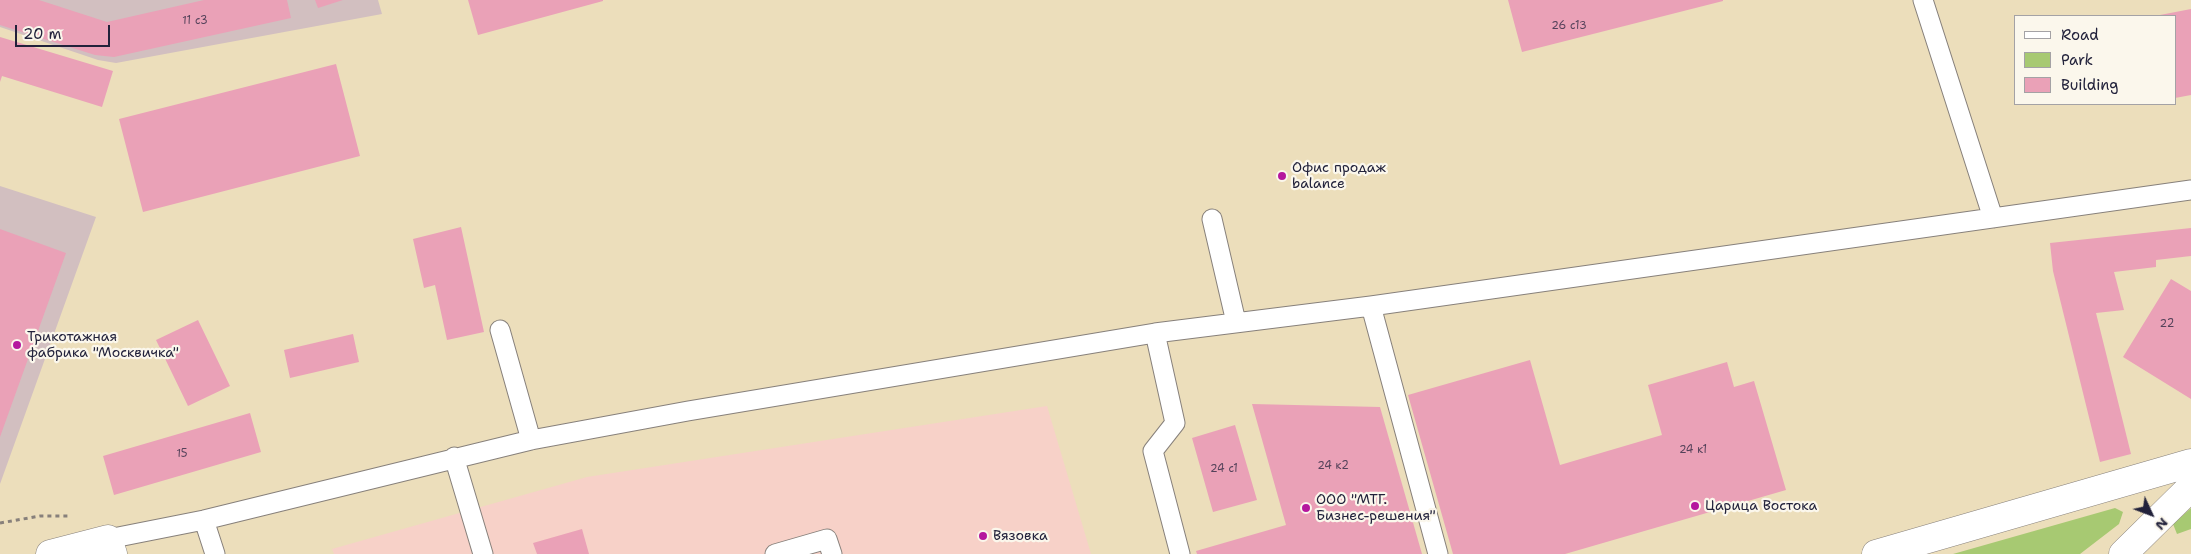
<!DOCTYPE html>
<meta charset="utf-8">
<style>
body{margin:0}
#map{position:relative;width:2191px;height:554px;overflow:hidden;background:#ecdebb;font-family:"Shantell Sans",sans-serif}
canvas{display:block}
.legend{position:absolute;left:2014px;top:15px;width:162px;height:90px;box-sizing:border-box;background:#fbf7ec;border:1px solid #a4a2a5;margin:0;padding:6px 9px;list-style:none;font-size:15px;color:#22223b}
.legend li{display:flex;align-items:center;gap:10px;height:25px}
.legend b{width:25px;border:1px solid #a4a2a5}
.north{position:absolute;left:2126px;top:489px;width:50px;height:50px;-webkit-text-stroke:4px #fbf7ec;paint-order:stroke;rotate:133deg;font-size:14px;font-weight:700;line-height:20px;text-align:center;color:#22223b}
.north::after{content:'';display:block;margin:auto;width:18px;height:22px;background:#22223b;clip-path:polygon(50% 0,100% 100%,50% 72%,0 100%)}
.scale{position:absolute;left:15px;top:25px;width:95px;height:22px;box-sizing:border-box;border:2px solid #22223b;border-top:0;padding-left:6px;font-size:15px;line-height:18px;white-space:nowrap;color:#22223b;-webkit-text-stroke:4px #fbf7ec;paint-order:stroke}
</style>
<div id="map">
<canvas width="2191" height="554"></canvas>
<ul class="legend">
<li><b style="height:6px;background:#fff"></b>Road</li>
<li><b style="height:14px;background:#a7c972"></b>Park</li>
<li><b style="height:14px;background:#eaa1b7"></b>Building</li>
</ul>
<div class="north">N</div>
<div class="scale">20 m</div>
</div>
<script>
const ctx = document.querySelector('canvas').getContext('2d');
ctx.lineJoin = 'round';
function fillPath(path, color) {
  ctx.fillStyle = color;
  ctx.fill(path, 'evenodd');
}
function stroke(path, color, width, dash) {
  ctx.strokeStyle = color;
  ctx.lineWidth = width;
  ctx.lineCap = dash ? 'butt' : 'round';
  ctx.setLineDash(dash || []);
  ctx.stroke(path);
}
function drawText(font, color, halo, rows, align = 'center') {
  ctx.font = font + ' "Shantell Sans",sans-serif';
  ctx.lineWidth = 4.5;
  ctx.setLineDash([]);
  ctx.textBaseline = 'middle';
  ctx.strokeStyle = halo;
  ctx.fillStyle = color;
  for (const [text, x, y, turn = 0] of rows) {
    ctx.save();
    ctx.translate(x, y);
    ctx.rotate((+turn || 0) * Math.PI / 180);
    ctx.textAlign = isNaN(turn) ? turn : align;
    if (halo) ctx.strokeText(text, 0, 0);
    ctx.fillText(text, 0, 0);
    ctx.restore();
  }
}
fillPath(new Path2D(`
 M1047 406 1091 554H334L332 549 587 477Z`), '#f7d1c8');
fillPath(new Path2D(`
 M0 0H378L382 14 116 63 98 60 0 27Z
 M0 186 96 217 0 484Z`), '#d2bfc0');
fillPath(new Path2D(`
 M2115 508 2123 512 2119 524 2080 554H1953Z
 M2191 508V529L2177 534 2173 524Z`), '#a7c972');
fillPath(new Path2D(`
 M0 0H39L107 22 204 0H287L291 18 114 57 95 55 0 25Z
 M315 0H343L318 8Z
 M468 0H603V1L478 35Z
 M1508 0H1723V1L1522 52Z
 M2191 9V95L2175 98V16L2160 15Z
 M0 37 113 71 102 107 2 76 0 82Z
 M336 64 360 156 143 212 119 119Z
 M461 227 484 332 447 340 435 285 424 288 413 239Z
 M2191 228V256L2156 260V267L2114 272 2124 310 2096 313 2131 454 2100 462 2053 271 2050 243Z
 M0 229 66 253 0 437Z
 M2171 279 2191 291V399L2123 357Z
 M198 320 230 386 188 406 156 340Z
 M353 334 359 362 290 378 284 350Z
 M1530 360 1560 465 1662 435 1648 385 1727 362 1734 387 1754 381 1786 490 1565 554H1453L1408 395Z
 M1252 404 1380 407 1422 554H1197L1196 551 1286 525Z
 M250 413 261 452 114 495 103 456Z
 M1235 425 1257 500 1213 512 1192 438Z
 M582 529 589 554H537L533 543Z`), '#eaa1b7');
const lane = new Path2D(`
 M1923 0 1993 218
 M1212 219 1236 322
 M1371 306 1438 554
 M500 330 531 440
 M1155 333 1175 423 1153 451 1180 554
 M454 457 483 554
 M204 520 215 554
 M108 539 204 520 531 440 688 411 1155 333 1371 306 2191 190
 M775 554 827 539 832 554`);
const street = new Path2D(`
 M1876 554 2191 463
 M2123 554 2191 487`);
const secondary = new Path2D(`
 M50 554 108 539 113 554`);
stroke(lane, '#87807b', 21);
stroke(street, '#87807b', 29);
stroke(secondary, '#87807b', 29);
stroke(new Path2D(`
 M0 523 40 516H69`), '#87807b', 3, [4, 4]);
stroke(lane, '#fff', 19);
stroke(street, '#fff', 28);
stroke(secondary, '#fff', 28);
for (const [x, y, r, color] of [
 [1282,176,5,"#b5179e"],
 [17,345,5,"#b5179e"],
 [1695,506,5,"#b5179e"],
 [1306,508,5,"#b5179e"],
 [983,536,5,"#b5179e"]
]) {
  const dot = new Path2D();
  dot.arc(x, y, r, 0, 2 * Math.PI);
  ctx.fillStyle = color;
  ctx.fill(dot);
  stroke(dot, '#fbf7ec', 2);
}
drawText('11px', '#54425a', null, [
 ["11 с3",195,21],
 ["26 с13",1569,26],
 ["22",2167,324],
 ["24 к1",1693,450],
 ["15",182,454],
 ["24 к2",1333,466],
 ["24 с1",1224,469]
]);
drawText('14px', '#22223b', '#fbf7ec', [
 ["Офис продаж",1292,168],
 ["balance",1292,184],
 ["Трикотажная",27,337],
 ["фабрика \"Москвичка\"",27,353],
 ["ООО \"МТГ.",1316,500],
 ["Бизнес-решения\"",1316,516],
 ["Царица Востока",1705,506],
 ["Вязовка",993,536]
], 'left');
</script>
